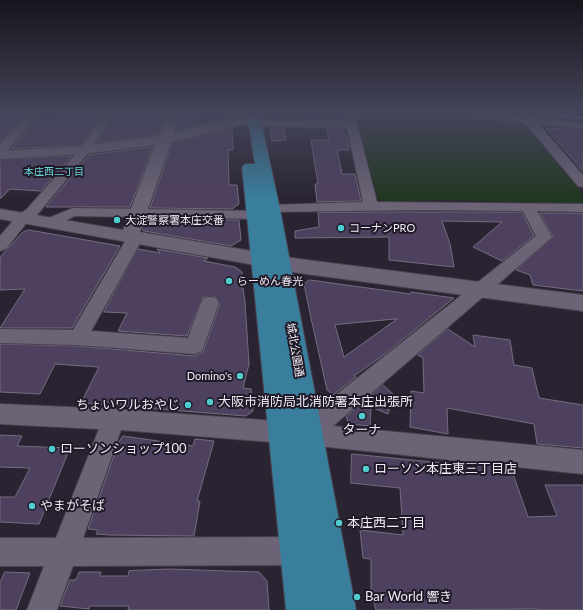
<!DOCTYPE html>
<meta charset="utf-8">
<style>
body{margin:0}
canvas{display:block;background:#2a2432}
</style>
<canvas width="583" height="610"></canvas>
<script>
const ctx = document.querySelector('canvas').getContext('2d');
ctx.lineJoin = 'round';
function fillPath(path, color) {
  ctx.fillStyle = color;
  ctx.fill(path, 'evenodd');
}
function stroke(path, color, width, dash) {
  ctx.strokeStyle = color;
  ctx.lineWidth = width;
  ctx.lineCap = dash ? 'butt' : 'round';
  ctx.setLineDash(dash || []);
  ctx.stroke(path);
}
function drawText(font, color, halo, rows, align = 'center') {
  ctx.font = font + ' Lato,"Noto Sans JP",sans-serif';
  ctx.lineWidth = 4;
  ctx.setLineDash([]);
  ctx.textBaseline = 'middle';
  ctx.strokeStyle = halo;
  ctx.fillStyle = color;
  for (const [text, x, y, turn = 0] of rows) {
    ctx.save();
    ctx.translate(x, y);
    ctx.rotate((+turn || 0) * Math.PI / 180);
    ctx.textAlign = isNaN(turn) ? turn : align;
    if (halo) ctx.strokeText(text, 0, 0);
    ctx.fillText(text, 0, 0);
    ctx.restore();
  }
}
fillPath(new Path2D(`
 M355 113H437L525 125 583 194V204L443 200 383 202 378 199Z`), '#223722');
const building = new Path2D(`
 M0 113H27L0 142Z
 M67 113H102L81 145 11 149 35 121H56L62 115Z
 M115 113H166L158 135 97 143Z
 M181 113H203L200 124 176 131Z
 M270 128H284L286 140 272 141Z
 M546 128 583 130V171Z
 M232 129 233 150H228L229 185H237L239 204 232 209 150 208 172 143Z
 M327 129H343L345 136H347L349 150H337L342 174H355L361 201 317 202 315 184H318L311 140H329Z
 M153 147 130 207H46L89 155Z
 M72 156 41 191 10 189 0 199V160Z
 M364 212H522L534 236 502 261 473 247 502 222 442 221 450 244 454 267 389 260V237L295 238V231L319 227 318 213Z
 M540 213H583V291L533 285 530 275 516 270 553 237Z
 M146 219 239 220 241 240 231 246 144 231 142 229Z
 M29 230 120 246 72 328H0L25 289 0 290V257L23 232Z
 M138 249 160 253 157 249 208 258 204 261 235 267 242 272 241 288H243L245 302 249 364 243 388 251 389 253 411 246 416 81 403 99 367 55 364 40 394 0 392V344L78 346 195 356 203 352 220 304 216 297H203L187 336 118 331 127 313 104 312Z
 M310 280 411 294V292L454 298 385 354 354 376 356 377 333 395 327 390 311 318 304 284ZM397 319 344 357 335 325Z
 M448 329 475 347 473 335 510 340 514 365 532 368 539 398 583 405V448L537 444 534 424 447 408 448 434 410 427 411 391 424 393 423 358 418 355Z
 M383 385 394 395 388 414 371 407 370 426 349 424 346 417Z
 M0 435 22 436 17 446 70 448 39 524 0 522V497H15L30 468 0 467Z
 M123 436 193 446 195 439 214 441 197 501H200L194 536 109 535 96 534 98 530 88 529 118 444Z
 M352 454 473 466 472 464 511 468 528 517 557 516 545 485H583V610H537V609L376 610 371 592V559L363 558 360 530 403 535 400 488 351 483Z
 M169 569 259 572 267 581 269 610H128L129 606H90L89 609 60 606 70 580H76L79 572H101L100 576H128L129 571Z
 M5 572 30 573 16 610H0V583Z`);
fillPath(building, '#4e405f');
stroke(building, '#746d7e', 1);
const minor = new Path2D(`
 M29 113H40L4 154 0 155V144Z
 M104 113H114L89 152 37 215 28 221 6 249 0 251V236L18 215 27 209 81 148Z
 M344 113H354L377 202 583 204V212L537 211 552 237 549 240 333 426 583 450V474L309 445 121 430 83 538 298 537 308 541 312 551 308 561 298 565 73 566 57 610H27L44 566H0V538H56L99 429 0 424V404L114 409 304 423 322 406 536 236 523 211 427 210 266 212 264 209 266 206 271 205 363 202Z
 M459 113H497L520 116 521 114 527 113 531 117 583 123V129L538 124 583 175V187L578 186 528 126 523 123 464 116Z
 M73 208 256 211 261 212 263 215 261 218 256 219 75 216 54 226H44L42 223 44 220Z
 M135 233 140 235 143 238 91 331 188 338 201 303 204 298 210 297 216 298 219 303 202 351 195 354 78 345 0 343V329L73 330 127 238 130 235Z`);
const tertiary = new Path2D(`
 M168 113H180L174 133C186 130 243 110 250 120L249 123 171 142 140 232 299 259 583 295V311L299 273 0 219V209L123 230 155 145 82 154 0 159V151L82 146 159 136Z
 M255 119 351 120 358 124 351 128 250 126 248 123 250 120Z`);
const primary = new Path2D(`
 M247 113H259L280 209 356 610H286L242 167 245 164H255Z`);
stroke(minor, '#48424e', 2);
stroke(tertiary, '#48424e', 2);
stroke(primary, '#48424e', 2);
fillPath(minor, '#6c6476');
fillPath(tertiary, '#6c6476');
fillPath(primary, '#397e9d');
const rail = new Path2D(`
 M534 113 583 118`);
stroke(rail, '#beb9c4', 3);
stroke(rail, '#201a28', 2, [6]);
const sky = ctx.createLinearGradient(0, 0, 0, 199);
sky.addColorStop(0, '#17141c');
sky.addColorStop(0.57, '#44455a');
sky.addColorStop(1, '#44455a00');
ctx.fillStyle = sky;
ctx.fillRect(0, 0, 583, 199);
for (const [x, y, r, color] of [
 [117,220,4,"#52cdcf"],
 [341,228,4,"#52cdcf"],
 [229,281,4,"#52cdcf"],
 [240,376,4,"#52cdcf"],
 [210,402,4,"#52cdcf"],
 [188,405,4,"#52cdcf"],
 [362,416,4,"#52cdcf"],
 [52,449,4,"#52cdcf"],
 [366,469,4,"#52cdcf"],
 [32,506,4,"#52cdcf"],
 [339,523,4,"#52cdcf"],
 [357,597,4,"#52cdcf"]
]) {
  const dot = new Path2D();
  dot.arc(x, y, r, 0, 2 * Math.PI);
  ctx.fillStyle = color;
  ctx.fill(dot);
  stroke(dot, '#201a28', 1.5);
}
drawText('10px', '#69d6d8', '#201a28', [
 ["本庄西二丁目",54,172]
]);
drawText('11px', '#eeeaf4', '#201a28', [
 ["大淀警察署本庄交番",125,220],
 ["コーナンPRO",349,228],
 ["らーめん春光",237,281],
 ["Domino's",232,376,"right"]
], 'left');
drawText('11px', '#eeeaf4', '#201a28', [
 ["城北公園通",295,350,80]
]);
drawText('13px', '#eeeaf4', '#201a28', [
 ["大阪市消防局北消防署本庄出張所",218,402],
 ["ちょいワルおやじ",180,405,"right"],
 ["ターナ",362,430,"center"],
 ["ローソンショップ100",60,449],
 ["ローソン本庄東三丁目店",374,469],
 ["やまがそば",40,506],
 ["本庄西二丁目",347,523],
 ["Bar World 響き",365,597]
], 'left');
</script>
